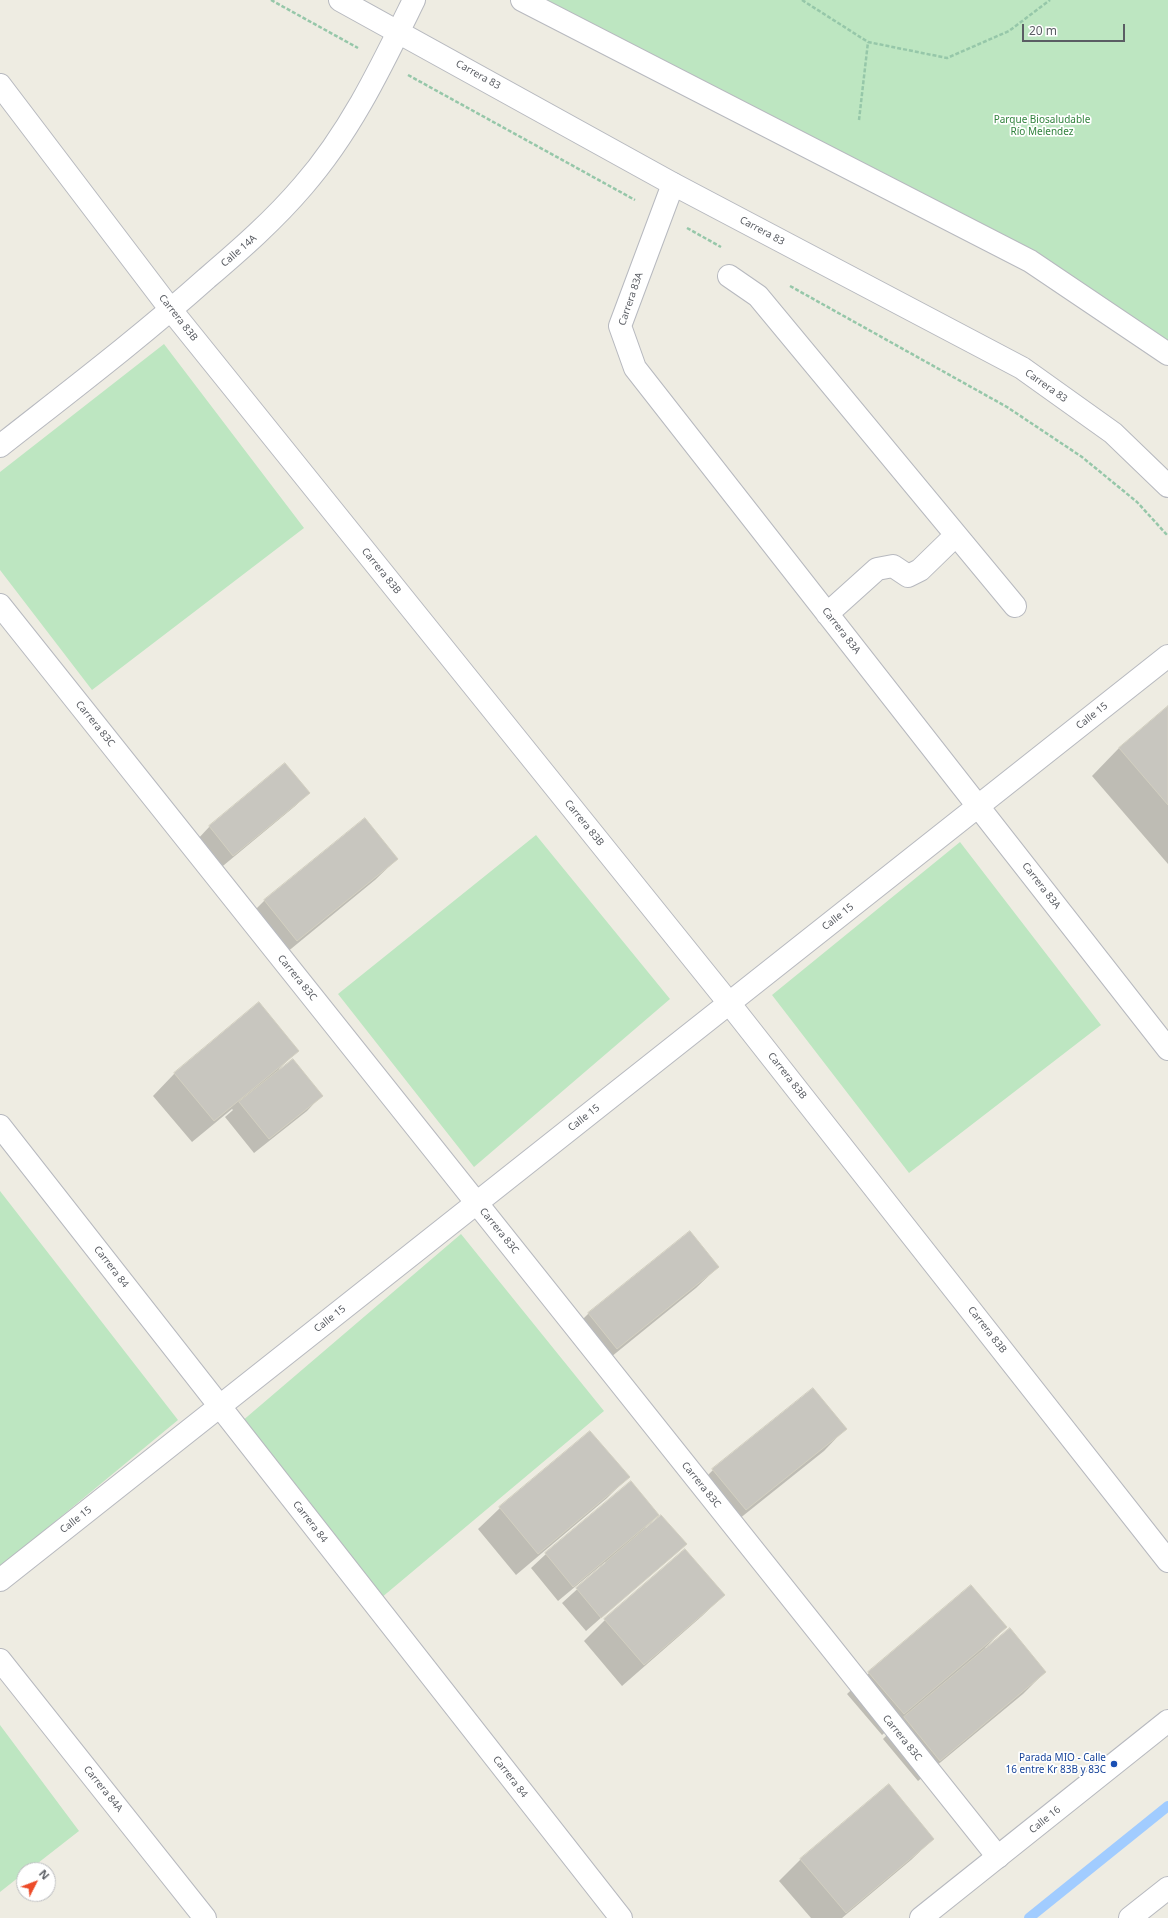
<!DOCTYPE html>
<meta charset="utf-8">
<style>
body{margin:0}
#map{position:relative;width:1168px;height:1918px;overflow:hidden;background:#eeece2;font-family:"Noto Sans",sans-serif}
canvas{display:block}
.north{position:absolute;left:16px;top:1862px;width:40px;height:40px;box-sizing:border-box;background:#fff;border:1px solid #bdbec1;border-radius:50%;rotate:48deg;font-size:11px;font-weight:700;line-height:16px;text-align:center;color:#5a5d63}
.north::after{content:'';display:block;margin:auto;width:14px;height:18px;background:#ed4b28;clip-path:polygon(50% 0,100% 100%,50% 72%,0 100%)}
.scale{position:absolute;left:1022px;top:24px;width:103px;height:18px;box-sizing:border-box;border:2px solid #5a5d63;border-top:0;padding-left:5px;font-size:12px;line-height:14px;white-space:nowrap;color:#5a5d63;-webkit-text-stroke:3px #fff;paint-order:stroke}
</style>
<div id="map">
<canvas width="1168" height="1918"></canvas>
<div class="north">N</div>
<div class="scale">20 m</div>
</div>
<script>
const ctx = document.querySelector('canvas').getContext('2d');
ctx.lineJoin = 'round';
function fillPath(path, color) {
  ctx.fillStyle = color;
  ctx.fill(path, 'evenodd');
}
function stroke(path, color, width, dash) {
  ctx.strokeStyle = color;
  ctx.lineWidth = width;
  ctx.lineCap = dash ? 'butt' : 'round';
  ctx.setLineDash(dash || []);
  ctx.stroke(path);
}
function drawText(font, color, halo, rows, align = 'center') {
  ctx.font = font + ' "Noto Sans",sans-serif';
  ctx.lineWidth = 3.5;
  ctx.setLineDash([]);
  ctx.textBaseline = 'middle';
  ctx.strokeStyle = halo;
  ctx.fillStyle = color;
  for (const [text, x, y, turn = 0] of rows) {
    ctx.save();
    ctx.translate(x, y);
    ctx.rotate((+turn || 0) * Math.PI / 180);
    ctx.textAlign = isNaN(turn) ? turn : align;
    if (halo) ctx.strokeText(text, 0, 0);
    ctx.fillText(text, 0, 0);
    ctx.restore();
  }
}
fillPath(new Path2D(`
 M522 0H1168V354L1030 261Z
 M164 344 304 528 92 690 0 570V472Z
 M536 835 670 999 474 1167 338 994Z
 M960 842 1101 1025 909 1173 772 995Z
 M0 1191 178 1420 0 1567Z
 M461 1234 604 1411 381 1598 241 1422Z
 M0 1725 79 1831 29 1870H24V1873L0 1892Z`), '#bde6c1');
fillPath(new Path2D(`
 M1168 707V864L1092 776 1119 748Z
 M309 793 294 807 218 870 196 841 210 826Z
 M364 820 397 859 375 880 275 962 243 922 264 901Z
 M259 1004 297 1051 279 1069 321 1096 307 1111 254 1153 225 1117 233 1110 232 1109 192 1142 153 1096 174 1074Z
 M690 1232 718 1267 696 1288 595 1370 567 1335 588 1314Z
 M845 1429 824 1451 724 1531 692 1491 713 1470Z
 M590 1432 628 1477 607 1498 516 1575 478 1529 500 1508Z
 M631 1483 658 1515 645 1528 685 1544 586 1631 562 1603 606 1563 605 1562 558 1601 531 1568 546 1554Z
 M724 1595 702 1616 622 1686 584 1641 605 1620Z
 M1006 1627 985 1648 1045 1672 1023 1694 918 1781 883 1739 900 1722 899 1720 882 1735 847 1694 869 1673Z
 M933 1839 911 1860 842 1918H811L779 1881 801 1859Z`), '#0003');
stroke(new Path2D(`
 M1029 1918 1168 1806`), '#a1ccff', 10);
const building = new Path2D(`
 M1168 706V805L1119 748Z
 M285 763 310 793 233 856 209 826Z
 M365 818 398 859 297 941 264 900Z
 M259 1002 299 1051 214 1121 174 1073Z
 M293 1059 323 1096 269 1139 239 1102Z
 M690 1231 719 1267 617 1349 588 1313Z
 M813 1388 847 1429 746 1510 712 1469Z
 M590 1431 630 1477 538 1554 499 1507Z
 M631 1481 659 1515 573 1587 545 1553Z
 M661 1515 687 1544 601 1618 576 1588Z
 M685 1549 725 1595 644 1665 604 1619Z
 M971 1585 1007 1627 904 1714 868 1672Z
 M1010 1628 1046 1672 940 1761 904 1717Z
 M889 1784 934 1839 846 1913 800 1859Z`);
fillPath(building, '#c8c6bf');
stroke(building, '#d2cfc0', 1);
const minor = new Path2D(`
 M0 85 171 310 729 1003 1168 1561
 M673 184 620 326 635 368 1168 1049
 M729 276 758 296 1015 606
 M0 446C70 391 141 337 207 278 241 249 274 220 303 186 351 131 382 65 414 0
 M0 605 998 1857
 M827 614 877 569 893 566 908 576 920 570 956 535
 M0 1126 621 1918
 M0 1580 1168 656
 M0 1660 205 1918`);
const tertiary = new Path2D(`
 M340 0 673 184 1022 368 1113 433 1168 486
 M522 0 1030 261 1168 354
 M921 1918 1168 1721
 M1130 1918 1168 1888`);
stroke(minor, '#b7b9bf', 24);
stroke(tertiary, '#b7b9bf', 24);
stroke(new Path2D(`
 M271 0 358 48
 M802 0 868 42 947 58 1009 31 1050 0
 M408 75 635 200
 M859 120 868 42
 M687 228 721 247
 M790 286 1007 407 1082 457 1137 502 1168 536`), '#96c7a9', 2.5, [4, 2]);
stroke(minor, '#fff', 22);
stroke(tertiary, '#fff', 22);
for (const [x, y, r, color] of [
 [1114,1764,4,"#1a4fb4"]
]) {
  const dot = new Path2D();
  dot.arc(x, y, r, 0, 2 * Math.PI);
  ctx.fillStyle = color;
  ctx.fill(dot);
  stroke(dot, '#fff', 1.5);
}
drawText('10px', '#5a5d63', '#fff', [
 ["Carrera 83",478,75,29],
 ["Carrera 83",762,231,28],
 ["Calle 14A",239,251,-41],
 ["Carrera 83A",631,299,-71],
 ["Carrera 83B",178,318,52],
 ["Carrera 83",1046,386,35],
 ["Carrera 83B",381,571,51],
 ["Carrera 83A",841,631,52],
 ["Calle 15",1092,716,-38],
 ["Carrera 83C",95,724,51],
 ["Carrera 83B",584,823,51],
 ["Carrera 83A",1041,886,52],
 ["Calle 15",838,917,-38],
 ["Carrera 83C",297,978,51],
 ["Carrera 83B",787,1076,52],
 ["Calle 15",584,1118,-38],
 ["Carrera 83C",499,1231,51],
 ["Carrera 84",111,1267,52],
 ["Calle 15",330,1319,-38],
 ["Carrera 83B",987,1330,52],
 ["Carrera 83C",701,1485,51],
 ["Calle 15",76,1520,-38],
 ["Carrera 84",310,1522,52],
 ["Carrera 83C",902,1738,51],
 ["Carrera 84",510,1777,52],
 ["Carrera 84A",103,1789,51],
 ["Calle 16",1045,1820,-39]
]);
drawText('10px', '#32833e', '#fff', [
 ["Parque Biosaludable",1042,120],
 ["Río Melendez",1042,132]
]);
drawText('10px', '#164399', '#fff', [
 ["Parada MIO - Calle",1106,1758],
 ["16 entre Kr 83B y 83C",1106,1770]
], 'right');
</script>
